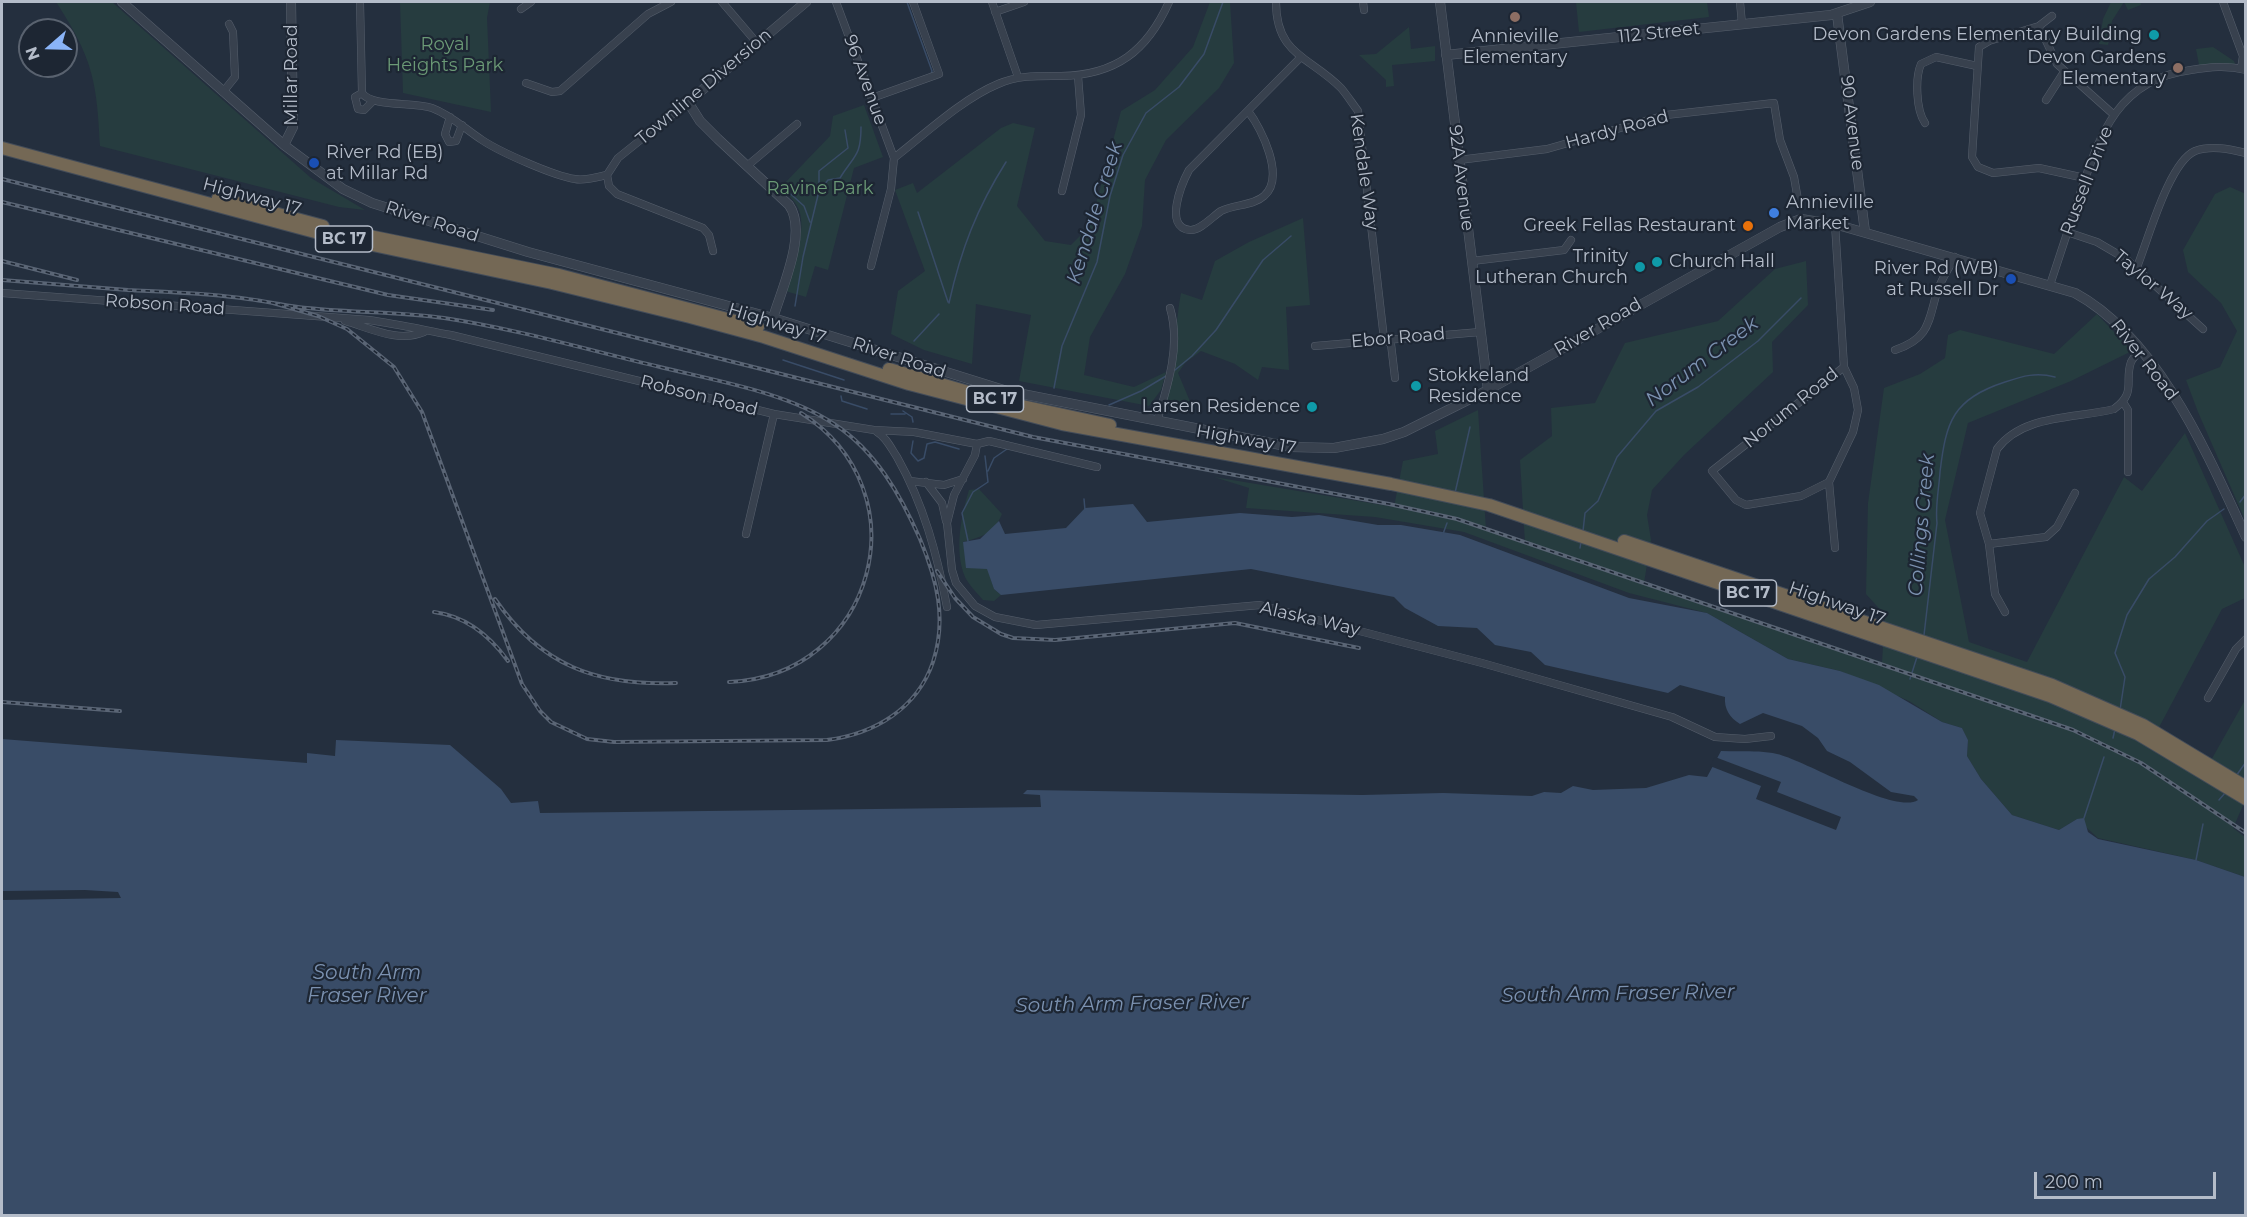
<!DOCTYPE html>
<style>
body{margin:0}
#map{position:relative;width:2247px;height:1217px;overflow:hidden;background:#242f3e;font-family:Montserrat,sans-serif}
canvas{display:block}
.frame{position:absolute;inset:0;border:3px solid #b4bcc9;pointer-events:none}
.north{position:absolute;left:18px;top:18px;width:60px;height:60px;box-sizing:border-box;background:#1d2633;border:2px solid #59626f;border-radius:50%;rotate:250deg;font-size:16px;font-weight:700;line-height:24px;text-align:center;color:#b4bcc9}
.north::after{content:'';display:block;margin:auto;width:21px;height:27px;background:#8ab4f8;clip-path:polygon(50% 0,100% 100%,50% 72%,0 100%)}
.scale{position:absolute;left:2034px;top:1172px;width:182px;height:27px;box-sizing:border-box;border:3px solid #b4bcc9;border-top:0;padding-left:8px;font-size:18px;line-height:21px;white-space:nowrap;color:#b4bcc9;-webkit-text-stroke:4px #1d2633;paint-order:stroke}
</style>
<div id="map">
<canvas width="2247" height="1217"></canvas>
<div class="frame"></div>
<div class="north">N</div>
<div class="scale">200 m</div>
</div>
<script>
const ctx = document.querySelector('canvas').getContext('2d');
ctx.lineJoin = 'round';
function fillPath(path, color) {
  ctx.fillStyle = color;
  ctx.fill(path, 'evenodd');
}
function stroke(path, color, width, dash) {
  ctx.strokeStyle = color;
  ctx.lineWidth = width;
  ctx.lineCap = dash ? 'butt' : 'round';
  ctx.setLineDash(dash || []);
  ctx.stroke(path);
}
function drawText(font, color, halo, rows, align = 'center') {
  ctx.font = font + ' Montserrat,sans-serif';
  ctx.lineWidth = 4.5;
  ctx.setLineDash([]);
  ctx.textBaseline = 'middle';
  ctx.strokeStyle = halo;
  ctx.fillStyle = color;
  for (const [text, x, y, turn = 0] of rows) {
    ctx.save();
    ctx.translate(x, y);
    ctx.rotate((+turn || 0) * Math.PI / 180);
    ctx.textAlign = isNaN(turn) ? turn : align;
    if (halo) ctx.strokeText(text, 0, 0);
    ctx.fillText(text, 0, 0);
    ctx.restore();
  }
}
fillPath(new Path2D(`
 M56 2H112L311 178 365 210 339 207 100 146C97 80 92 57 56 2Z
 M400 2H490L487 18 491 112 403 93Z
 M1210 2H1230L1234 63 1219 88 1166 140 1145 180 1142 226 1125 274 1090 337 1084 375 1134 387 1166 372 1161 390 1149 406 1019 381 1031 315 976 304 972 364 924 350 891 334 898 291 925 271 895 190 913 183 917 193 1001 128 1013 123 1035 128 1017 206 1045 241 1071 245 1090 226 1121 111 1155 90 1193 47Z
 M1576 2H1707L1709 17 1579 32Z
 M2111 2H2140L2141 5 2128 10 2124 2 2112 21 2108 45 2099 44 2103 19Z
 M1409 27 1411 49 1435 46V61L1392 65 1394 86 1386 87V80L1359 55 1376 54Z
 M2213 47 2234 61 2235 64 2199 65 2196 49Z
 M864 105 883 157 854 168 828 270 815 266 806 297 785 291C791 269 806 237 800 213 797 202 788 195 781 187L830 136 833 116Z
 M2230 187 2246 194 2245 520 2198 412 2186 380 2220 367 2237 331 2221 303 2188 272 2183 250 2215 194Z
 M1303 218 1310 305 1286 307 1289 370 1262 367 1258 380 1235 364 1201 351 1185 363 1178 373 1192 406 1165 399C1177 364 1174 329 1181 293L1202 300 1215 261 1249 242Z
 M1806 261 1808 305 1772 342 1773 372 1684 455 1652 490 1647 515 1651 540 1644 583 1882 662 1885 615 1866 594 1868 503 1884 388 1920 374 1945 358 1948 335 1960 330 2054 354 2097 314 2132 351 2071 381 1968 423 1945 520 1969 642 2027 662 2124 477 2142 491 2185 433 2245 567V598L2222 609 2148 748 2201 778 2245 700V801L2233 828 2245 837V877L2196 860 2098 838 2077 819 2059 830 2012 815 1981 779 1967 756 1968 740 1962 728 1942 722 1909 701 1840 671 1788 659 1707 613 1629 593 1464 532 1375 517 1246 508 1249 488 1214 477 1394 507 1403 461 1438 454 1435 431 1478 410 1486 529 1525 543 1520 460 1552 436 1551 408 1595 403 1625 343 1718 321 1775 269Z
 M979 489 1002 514C994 534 981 537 963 542L988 569 994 589 1001 595 994 601 983 600C977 593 969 585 965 577 954 551 961 516 969 490Z`), '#263c3f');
fillPath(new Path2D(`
 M1133 504 1147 522 1240 513 1292 517 1319 515 1378 525H1401L1460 535 1629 598 1707 613 1788 659 1840 671 1879 685 1942 722 1962 728 1968 740 1967 756 1981 779 2012 815 2059 830 2077 819 2084 818 2088 832 2098 839 2196 860 2245 877V1215H2V739L307 763V753L335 756 336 740 450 745 501 789 511 803 538 801 540 813 1041 807 1040 795 1023 794 1027 790 1362 795 1443 793 1532 796 1544 792 1561 793 1573 786 1593 790 1646 788 1689 775 1707 777 1721 751C1739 752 1760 750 1777 754 1805 760 1895 815 1918 800L1914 796 1891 792 1850 762 1827 751 1818 738 1802 726 1763 713 1740 724C1730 718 1724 709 1725 697L1680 685 1668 693 1545 665 1531 652 1495 645 1477 628 1438 626 1405 608 1394 597 1251 569 1001 595 994 589 987 569 966 568 963 542 980 539 999 521 1005 534 1066 528 1085 508Z`), '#394c67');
fillPath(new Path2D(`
 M1715 757 1781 782 1777 792 1841 817 1836 830 1756 799 1761 786 1710 766Z
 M85 890 118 892 121 898 2 900V891Z`), '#242f3e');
stroke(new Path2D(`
 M907 2 932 71 931 74
 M784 188 804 206 810 222
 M820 190 828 180 840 178C854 155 861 157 861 127
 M918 212 948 302
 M949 303C961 249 977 208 1006 162
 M795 306 803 257 819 191V171L848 148 845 130
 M914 341 939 314
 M783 360 844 380
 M1175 370 1192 356 1216 330 1263 260 1291 236
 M1054 388 1062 346 1097 262 1110 196 1123 155 1146 113 1179 87 1204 54 1223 2
 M841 396 842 401 867 409
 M1109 405 1141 391 1166 376
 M903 411 912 417 913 422
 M891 414H905
 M913 441 911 453 918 461 924 458 927 444 935 442 959 449
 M988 471 994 458 1007 449
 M1455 493 1470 427
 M1084 499 1085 510
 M2240 502 2246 494
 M1583 531 1585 513 1598 501 1617 457 1656 411 1698 387 1758 341 1801 298
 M1443 534 1447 523
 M968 541 962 513 973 492 988 482 985 456
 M1580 548 1581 542
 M1924 635 1937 523C1935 506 1939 489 1940 472 1946 421 1953 399 2005 382 2023 376 2036 372 2055 377
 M1910 679 1917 657
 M2120 710 2125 677 2115 653 2127 615 2149 579 2175 557 2207 521 2224 509
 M2113 738 2115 729
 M2236 776 2246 762
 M2219 800 2225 793
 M2084 818 2104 757
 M2196 860 2203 824`), '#394c67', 1.5);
const minor = new Path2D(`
 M360 2 362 93C371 107 414 102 432 108 451 115 465 129 482 140 500 152 554 176 575 179 585 181 597 177 607 175L609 186 617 194 703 228 709 235 713 251
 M722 2 757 43
 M836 2 894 158 891 189 871 266
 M992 2 1018 77
 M1276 2C1276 55 1309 56 1341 88 1347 95 1352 103 1358 111L1384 339 1391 344 1395 378
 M1363 2 1364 10
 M1740 2 1742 24
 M2223 2 2243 56 2241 69
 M521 9 531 2
 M995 12 1024 2
 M2039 26 2052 16
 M526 83 552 92 560 91 648 14 671 2
 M223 92 235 77 233 32 229 24
 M362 93 355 97 358 109 364 110 372 102
 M872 98 939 74 913 2
 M2046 100 2064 72
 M1248 111C1261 128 1286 177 1264 196 1253 206 1234 204 1221 211 1213 216 1200 231 1190 230 1163 228 1182 183 1189 170L1300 58
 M450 117 445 134 449 142 456 141 462 125
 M1925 123C1916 110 1915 78 1921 64L1936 57 1977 66
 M894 158C925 134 962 99 998 84 1018 75 1039 76 1061 76 1116 75 1147 51 1169 2
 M1459 160 1547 149 1666 115 1774 103 1780 140 1794 177 1798 200
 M747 166 797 124
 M607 175 618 158 688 102
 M2085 178 2039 168 1993 173 1978 167 1972 157 1979 47 1989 41 2039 26 2057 64 2113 114
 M1062 191 1081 115 1078 76
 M1835 224 1844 367 1854 388 1858 410 1853 432 1829 482 1801 496 1746 505 1736 500 1712 471 1844 367
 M2067 232 2097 242 2126 259 2203 329
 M1472 261 1564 250 1571 240
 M2137 267C2148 240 2169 162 2195 151 2211 145 2229 149 2246 153
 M2050 285C2060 255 2070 224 2080 194 2100 133 2119 79 2191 70 2209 67 2227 65 2246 70
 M2 293 369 320C397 324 424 330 451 335L774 414 874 430 914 432 977 444 989 441 1097 467
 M345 321C370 328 398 343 424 332
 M1315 346 1480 332
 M1895 350C1930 338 1928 322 1937 292 1941 280 1949 268 1955 257
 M2123 402 2128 410V472
 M1157 421C1168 385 1181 345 1170 308
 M877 432C886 437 891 448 897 457 924 505 937 554 947 607
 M977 444 975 455 954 495 947 523 952 570 956 583 975 606 995 617 1036 625 1260 605 1482 663 1672 717 1715 737 1745 739 1771 736
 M910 481 944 485 963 479
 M926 482 942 503 946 521
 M1829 482 1835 548
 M746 534 774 414
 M1989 544 2046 537 2057 527 2075 493
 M2005 612 1995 594 1989 544 1980 513 1997 449C2023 414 2075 419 2114 409 2137 392 2124 382 2131 362 2133 358 2137 354 2139 350
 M2208 698 2236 649 2246 639`);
const tertiary = new Path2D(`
 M122 2 284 145 343 189 372 203 528 252 773 318 1007 391 1291 447 1334 448 1383 439 1404 432 1488 390 1780 227 1801 219 1838 225 2075 293C2158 338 2208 455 2246 537
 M1440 2 1488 390
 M1837 14 1865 232
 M1446 55 1831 15 1870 2
 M284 145 293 127 291 2
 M773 318C782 288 808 232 789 205L718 139 700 121 688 102 806 2`);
const motorway = new Path2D(`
 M2 148 330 236 552 283 690 317 764 337 909 384 1062 424 1391 484 1489 505 2050 696 2138 734 2246 799
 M218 198 323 226
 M369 236 559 275 758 327
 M889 369 996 400
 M1013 404 1110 425
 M1624 541 2052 685 2143 725 2246 787`);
stroke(minor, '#565f6c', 8);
stroke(tertiary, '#565f6c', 10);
stroke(motorway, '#434c59', 14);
stroke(minor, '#38414e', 7);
stroke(tertiary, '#38414e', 9);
stroke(motorway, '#746855', 12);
const rail = new Path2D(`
 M2 179 1033 437 1389 504 1457 519 2073 730 2141 763 2246 833
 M2 202 388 295 493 310
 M2 261 77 280
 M2 280C44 283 86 287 128 290 168 292 209 293 248 299 265 301 281 305 298 307 346 313 396 311 444 318 517 329 588 350 660 367 716 381 786 392 834 424 876 451 901 496 920 539 937 580 947 619 933 662 917 709 874 734 827 740L614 742 587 739 551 722 540 711 522 684 422 412 394 367 347 329 318 316 273 303
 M937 571 955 598 973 617 1001 634 1013 638 1055 640 1235 623 1359 648
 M495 599C541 666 597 686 676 683
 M434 612C465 616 490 636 508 661
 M729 682C875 676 925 491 801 413
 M2 702 120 711`);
stroke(rail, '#5a6575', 4);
stroke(rail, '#1d2633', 1.5, [4.5]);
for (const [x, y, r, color] of [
 [1515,17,6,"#8d6e63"],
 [2154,35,6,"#0f9aa8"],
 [2178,68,6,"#8d6e63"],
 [314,163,6,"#1a4fb4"],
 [1774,213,6,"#3f7fe0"],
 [1748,226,6,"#e8710a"],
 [1657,262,6,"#0f9aa8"],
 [1640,267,6,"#0f9aa8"],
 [2011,279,6,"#1a4fb4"],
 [1416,386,6,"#0f9aa8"],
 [1312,407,6,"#0f9aa8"]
]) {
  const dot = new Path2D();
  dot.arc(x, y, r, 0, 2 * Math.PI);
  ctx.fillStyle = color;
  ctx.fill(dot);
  stroke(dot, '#1d2633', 2);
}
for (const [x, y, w] of [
 [344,239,57],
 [995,399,57],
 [1748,593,57]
]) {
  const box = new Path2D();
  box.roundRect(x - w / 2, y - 13, w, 26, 4.5);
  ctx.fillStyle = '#1d2633';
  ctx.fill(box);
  stroke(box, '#b4bcc9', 1.5);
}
drawText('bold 16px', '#b4bcc9', null, [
 ["BC 17",344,239],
 ["BC 17",995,399],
 ["BC 17",1748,593]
]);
drawText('18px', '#b4bcc9', '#1d2633', [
 ["112 Street",1659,33,-6],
 ["Millar Road",292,75,-90],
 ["96 Avenue",865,80,70],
 ["Townline Diversion",704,87,-40],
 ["90 Avenue",1852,123,83],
 ["Hardy Road",1617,130,-15],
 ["Kendale Way",1364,172,82],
 ["92A Avenue",1461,178,83],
 ["Russell Drive",2087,181,-69],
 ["Highway 17",252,197,15],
 ["River Road",432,222,18],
 ["Taylor Way",2153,285,40],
 ["Robson Road",165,305,4],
 ["Highway 17",777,324,17],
 ["River Road",1598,327,-30],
 ["Ebor Road",1398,338,-5],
 ["River Road",899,358,18],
 ["River Road",2144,360,52],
 ["Robson Road",699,396,14],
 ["Norum Road",1791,408,-39],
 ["Highway 17",1246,440,10],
 ["Highway 17",1837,604,19],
 ["Alaska Way",1310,619,13]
]);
drawText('18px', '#b4bcc9', '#1d2633', [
 ["Devon Gardens Elementary Building",2142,35],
 ["Annieville",1515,37,"center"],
 ["Elementary",1515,58,"center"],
 ["Devon Gardens",2166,58],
 ["Elementary",2166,79],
 ["River Rd (EB)",326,153,"left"],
 ["at Millar Rd",326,174,"left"],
 ["Annieville",1786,203,"left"],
 ["Market",1786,224,"left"],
 ["Greek Fellas Restaurant",1736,226],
 ["Trinity",1628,257],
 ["Lutheran Church",1628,278],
 ["Church Hall",1669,262,"left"],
 ["River Rd (WB)",1999,269],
 ["at Russell Dr",1999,290],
 ["Stokkeland",1428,376,"left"],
 ["Residence",1428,397,"left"],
 ["Larsen Residence",1300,407]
], 'right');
drawText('18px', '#6b9a76', '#1d2633', [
 ["Royal",445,45],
 ["Heights Park",445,66],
 ["Ravine Park",820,189]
]);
drawText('italic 20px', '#7c92b1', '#1d2633', [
 ["Kendale Creek",1095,213,-73],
 ["Norum Creek",1702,362,-37],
 ["Collings Creek",1922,525,-85],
 ["South Arm",367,973],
 ["Fraser River",367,996],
 ["South Arm Fraser River",1618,994,-1],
 ["South Arm Fraser River",1132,1004,-1]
]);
</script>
